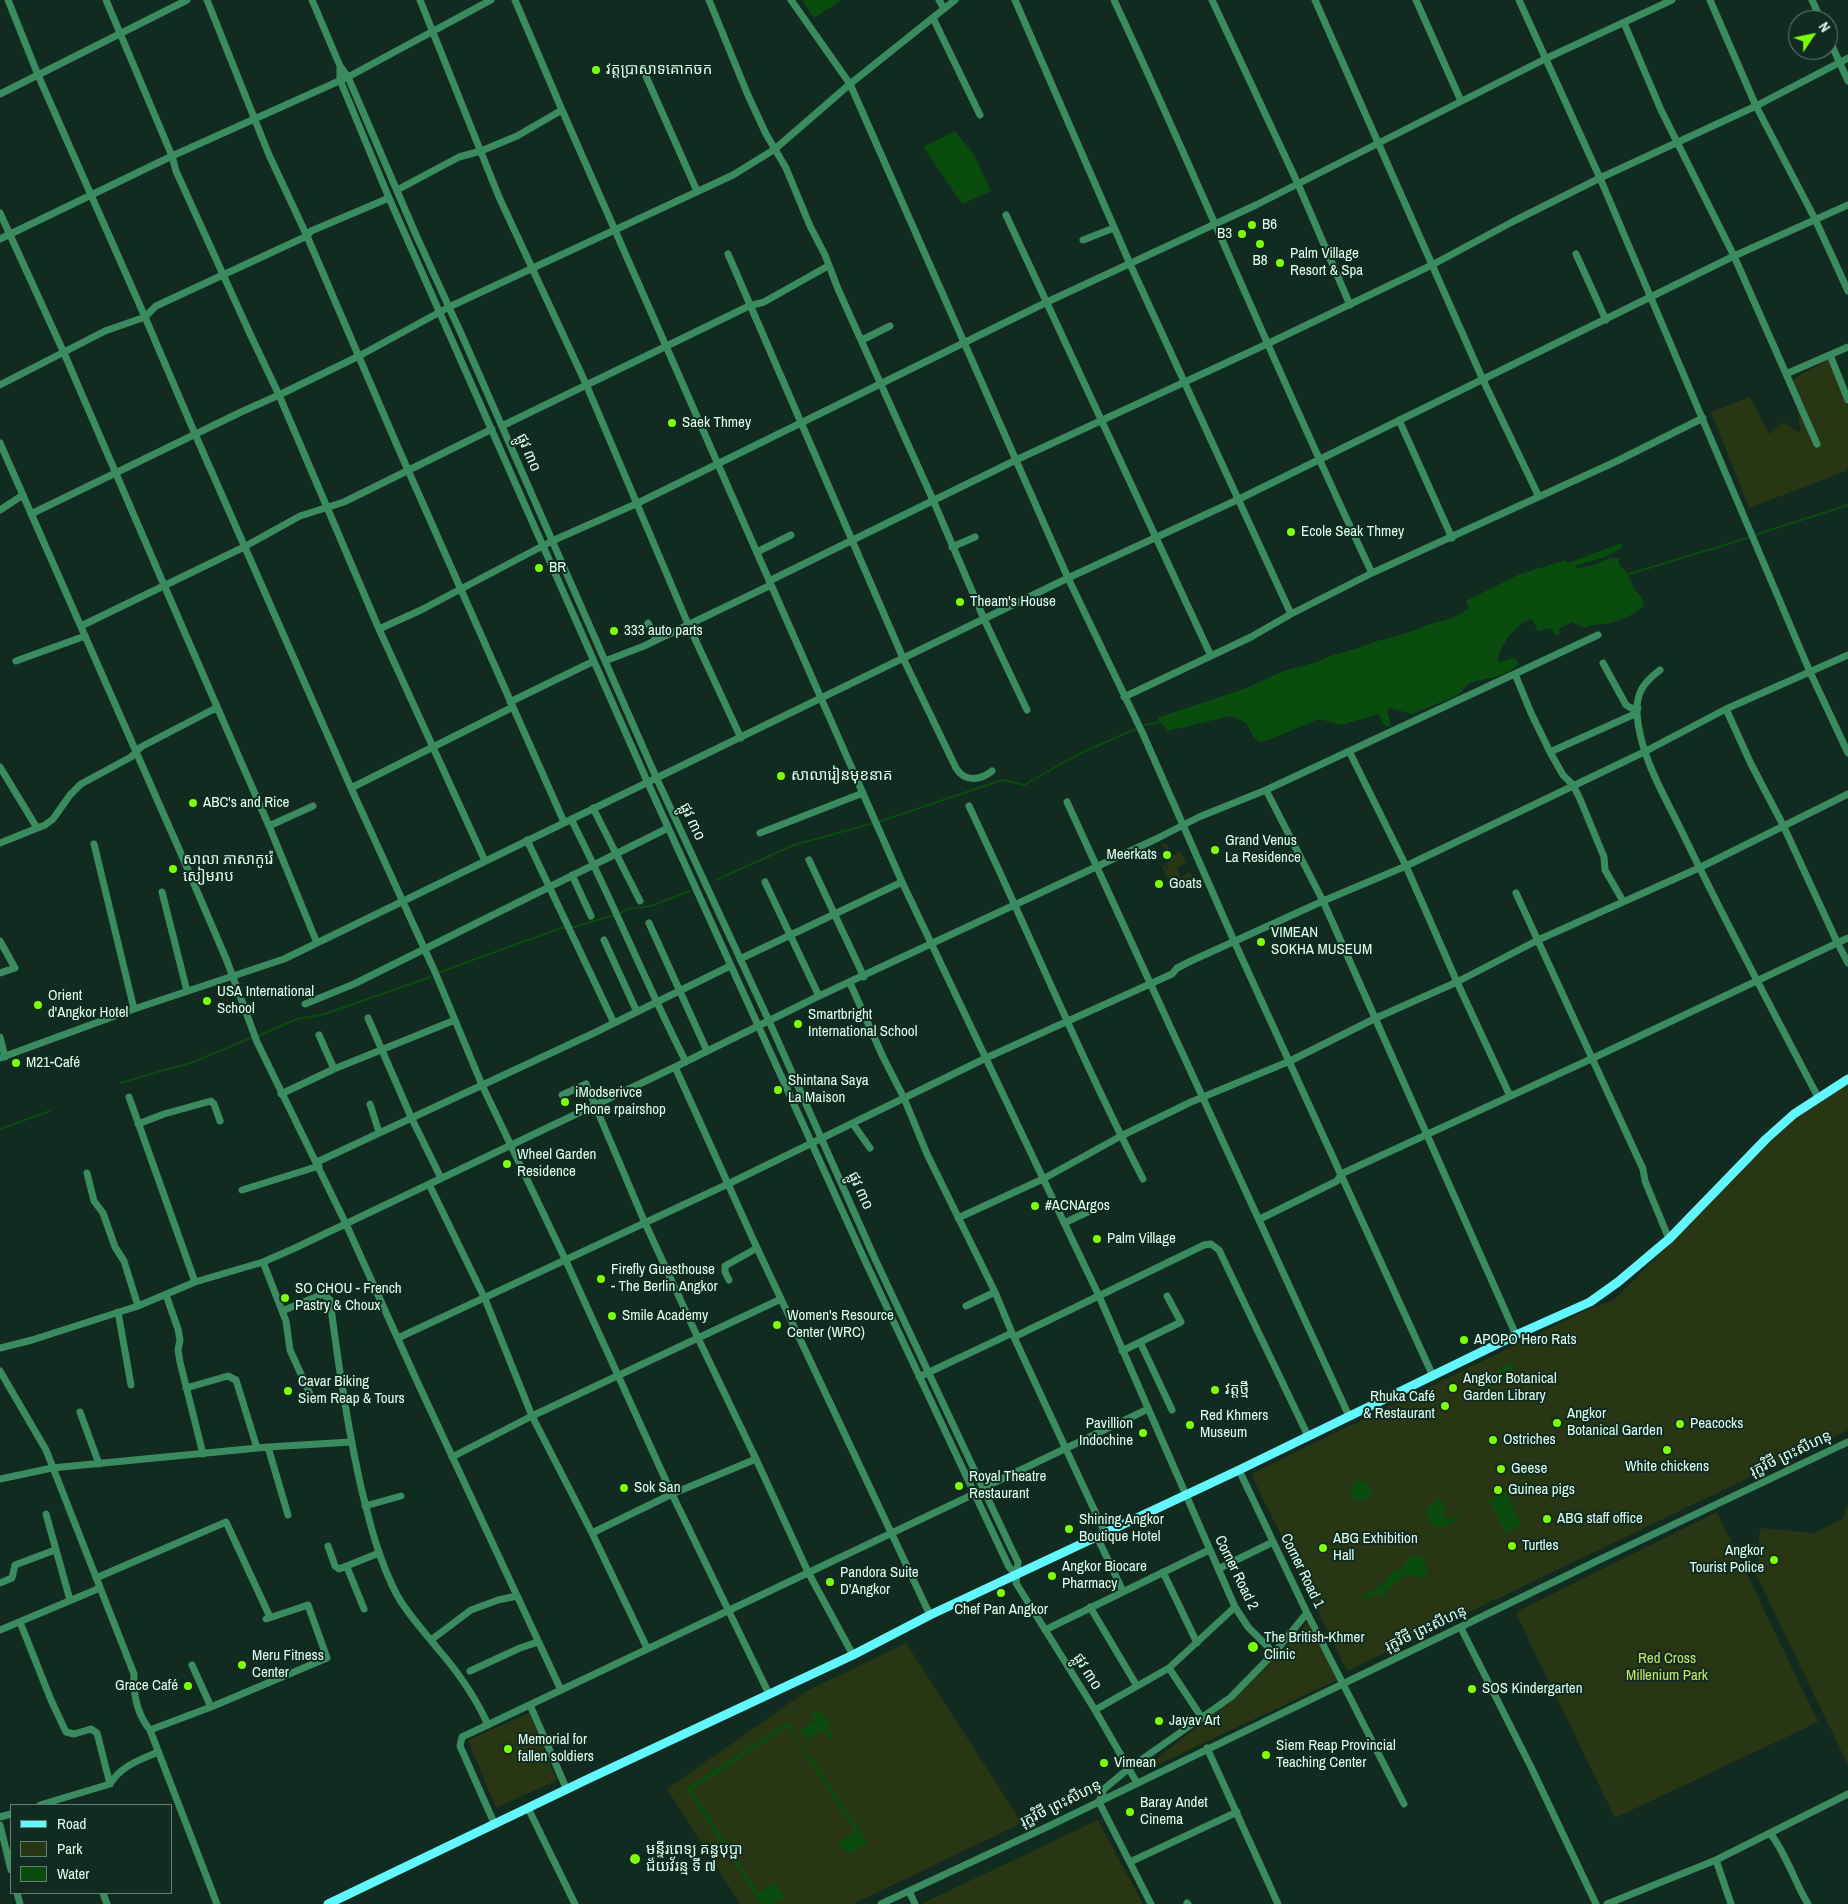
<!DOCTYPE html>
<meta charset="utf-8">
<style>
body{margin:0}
#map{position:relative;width:1848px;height:1904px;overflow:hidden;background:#112b21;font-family:"Archivo Narrow",sans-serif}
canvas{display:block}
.legend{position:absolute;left:10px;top:1804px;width:162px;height:90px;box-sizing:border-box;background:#112b21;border:1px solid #628073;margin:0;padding:6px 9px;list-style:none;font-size:15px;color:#dbffee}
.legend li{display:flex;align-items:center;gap:10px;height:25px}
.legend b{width:25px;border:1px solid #628073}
.north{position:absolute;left:1788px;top:10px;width:50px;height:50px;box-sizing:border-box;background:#112b21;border:1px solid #628073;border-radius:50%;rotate:56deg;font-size:14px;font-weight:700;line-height:20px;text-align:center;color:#dbffee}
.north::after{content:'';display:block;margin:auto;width:18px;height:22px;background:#7dff07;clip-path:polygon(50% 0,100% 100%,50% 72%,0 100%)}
</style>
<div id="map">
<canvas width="1848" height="1904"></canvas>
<ul class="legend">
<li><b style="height:6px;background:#62f7ff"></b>Road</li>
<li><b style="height:14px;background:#283613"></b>Park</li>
<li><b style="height:14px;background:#0a4b0e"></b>Water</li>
</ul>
<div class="north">N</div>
</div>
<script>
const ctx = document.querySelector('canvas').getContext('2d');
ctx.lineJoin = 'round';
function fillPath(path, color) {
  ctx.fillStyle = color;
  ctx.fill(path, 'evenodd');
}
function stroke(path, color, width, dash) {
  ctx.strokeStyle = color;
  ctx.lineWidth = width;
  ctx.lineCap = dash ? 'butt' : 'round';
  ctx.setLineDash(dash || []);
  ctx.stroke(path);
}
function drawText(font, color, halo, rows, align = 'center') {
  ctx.font = font + ' "Archivo Narrow","Noto Sans Khmer",sans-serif';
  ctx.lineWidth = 4;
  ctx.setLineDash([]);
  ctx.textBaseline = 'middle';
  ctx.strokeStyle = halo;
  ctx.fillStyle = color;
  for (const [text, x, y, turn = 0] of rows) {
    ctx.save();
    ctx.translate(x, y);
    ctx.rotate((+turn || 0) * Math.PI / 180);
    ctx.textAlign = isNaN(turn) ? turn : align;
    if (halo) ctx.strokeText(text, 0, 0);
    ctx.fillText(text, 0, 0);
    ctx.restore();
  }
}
fillPath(new Path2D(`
 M1829 359 1848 407V467L1846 471 1749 508 1711 412 1750 397 1769 434 1784 422 1801 434 1793 379Z
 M1162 843 1167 845 1172 855 1181 851 1186 863 1177 868 1181 877 1190 872 1195 883 1186 888 1177 876 1168 880 1162 866 1165 865 1168 871 1169 870 1166 863 1171 861 1166 856Z
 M1848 1079V1430L1347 1671 1251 1474 1589 1309 1614 1300 1671 1243 1689 1218 1766 1139Z
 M1848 1503V1765L1756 1574 1760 1528 1814 1533 1843 1519Z
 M1717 1512 1818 1722 1615 1818 1516 1614 1522 1609Z
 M1308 1622 1337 1680 1153 1767 1151 1763 1207 1719 1261 1672Z
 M906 1643 1022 1823 853 1904H740L667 1789 807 1691Z
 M529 1713 557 1780 496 1808 468 1740Z
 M1098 1820 1143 1904H924L923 1903Z`), '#283613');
fillPath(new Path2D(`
 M802 0H842L814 18Z
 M955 131 973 153 991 191 962 204 923 147Z
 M1621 543 1623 547 1605 557 1575 566 1576 568 1591 566 1610 558H1619V565L1627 572 1634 589 1642 598 1644 605C1638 614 1614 623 1604 624 1596 625 1591 624 1584 628L1572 622 1559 629V635L1556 636 1551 628 1538 631 1532 619C1518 621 1497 648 1498 662L1515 658 1519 665 1502 675 1469 683 1459 694 1449 699 1412 714 1390 708 1387 710 1391 725 1387 727 1383 724 1379 714 1341 725 1319 719 1266 741 1259 742 1253 736 1246 723 1230 716 1168 731 1157 718 1244 689 1283 671 1317 662 1327 657 1358 648 1377 641 1407 633 1435 622 1443 621 1459 615 1469 608 1466 601 1520 574 1566 560 1568 563Z
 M1512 1361 1514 1369 1497 1385 1487 1387V1380Z
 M1357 1480C1365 1480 1370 1487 1373 1494L1372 1497 1360 1501 1352 1498 1350 1493 1353 1488V1484Z
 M1506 1492 1522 1525 1506 1533 1489 1500Z
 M1439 1499 1445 1505 1443 1512 1444 1516 1452 1519 1460 1513C1451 1530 1430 1535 1425 1512L1429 1506Z
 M1413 1556H1421L1425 1562 1427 1574 1424 1578 1406 1575C1399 1583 1391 1585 1384 1592L1388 1605 1381 1594 1363 1599 1361 1597 1382 1585 1393 1571 1402 1569 1406 1561Z
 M818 1710 822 1715 823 1714 831 1725 827 1728 834 1738 830 1740 823 1730 819 1733 817 1730 816 1731 818 1734 814 1736 812 1735 810 1736 811 1738 807 1741 800 1730 804 1727 806 1729 808 1728 807 1725 810 1723 812 1725 814 1724 813 1722 815 1720 811 1714Z
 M789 1722 792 1727 791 1729 792 1733 808 1755 811 1756 867 1843 848 1855 839 1842 855 1831 787 1727 692 1790 759 1893 776 1883 785 1897 774 1904H761L686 1788Z`), '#0a4b0e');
stroke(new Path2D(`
 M1755 535 1848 505
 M1626 575 1751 537
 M1145 725 1162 722
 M878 822 1002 780 1024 785 1075 756 1135 729
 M716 880 794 845 874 823
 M619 914 628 909 651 906 690 891
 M571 928 614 915
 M440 972 561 928H566
 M258 1036 297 1019 325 1014 430 977
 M120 1083 193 1062 253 1037
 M0 1129 50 1111`), '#0a4b0e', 2);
stroke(new Path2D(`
 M8 0 38 75 145 317 195 434 351 788 435 972 482 1085 566 1261 672 1494 769 1694
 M106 0 172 156 176 171 251 336 279 395 379 629 485 861
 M207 0 269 155 307 236 396 443 564 822
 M312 0 340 66 348 77 416 235 464 340 656 777 769 1021 875 1259 1013 1552 1018 1562 1016 1583 1095 1710 1137 1783
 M420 0 499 197 586 384 688 624 741 738
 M515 0 562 110 902 882 1099 1296 1235 1607 1248 1627 1274 1653
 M709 0 747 93 766 134 786 168 810 226 825 255 838 289 933 500 984 619 1027 710
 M791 0 850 84 1068 578 1143 734 1234 941 1433 1376
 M939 0 944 9
 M1015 0 1130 264 1291 614
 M1114 0C1203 190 1282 384 1372 573
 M1212 0 1298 184 1350 305
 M1315 0 1483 380 1539 497
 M1416 0 1461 101
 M1519 0 1600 178 1810 672 1848 753
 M1710 0 1756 106 1815 219 1848 291
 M1812 0 1821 20
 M933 18 980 115
 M1624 23 1661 110 1734 256 1817 444
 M1828 37 1848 81
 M340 66V80L389 198 647 781 867 1265 1001 1550 1009 1567 1017 1576
 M645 74 697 191
 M0 94 187 0
 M397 190 459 157 481 151 517 136 562 110
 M0 213 64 353 164 585 269 826 317 943
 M1006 215 1211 656
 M0 239 172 156 348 77 491 0
 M1083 240 1114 228
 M728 254 903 658 956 768C965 783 981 780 992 771
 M1576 254 1606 320
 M862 340 890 326
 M1830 355 1848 400
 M1786 374 1848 347
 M0 385 105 331 145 317 156 306 307 236 311 231 389 198
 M1399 420 1452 538
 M502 426 749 306 764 302 828 266
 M0 443 182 856 227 961 257 1042 346 1224 416 1379 561 1690
 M0 510 23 495
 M31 514 241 412 279 395 359 356 449 307 733 175 775 149 850 84 955 0
 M952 547 975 537
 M757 552 791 535
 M769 581 1016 460 1267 344 1432 265 1514 221 1600 178 1756 106 1848 58
 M648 623 657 640
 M81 626 244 547 300 516 344 502 492 429
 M379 629 421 610 552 541 638 503 1047 302 1256 205 1547 58 1672 0
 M16 661 85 636
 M605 661 644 646 771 585
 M1603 663 1626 705 1631 708H1638
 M1660 670C1643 683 1636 693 1637 714 1640 757 1665 796 1683 834 1726 923 1772 1010 1818 1097
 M1515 674 1531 713 1550 752 1563 775 1573 785 1580 799 1604 857 1605 870 1623 901
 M1124 697 1251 637 1291 614 1372 573 1615 462 1703 418
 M510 702 594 661
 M1726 709 1751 764 1783 825 1837 942 1848 963
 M1349 751 1406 866 1457 982 1510 1096
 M1550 752 1637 713
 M0 767 37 828
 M351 788 513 707
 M1266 790 1323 901 1516 1335
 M1067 802 1349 1416
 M969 806C1028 930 1080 1057 1143 1179
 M593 808 640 901
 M571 819C612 899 645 982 686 1062
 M269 826 313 806
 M760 833 863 793
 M527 840 614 1023
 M0 843 45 825 53 819 70 795 81 784 131 757 141 747 212 710 218 709
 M94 844 134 1009
 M809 860 864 977
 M572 875 591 916
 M765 882 819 996
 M162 892 187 991
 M1516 893 1643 1169 1645 1181 1669 1239
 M649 923 707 1051
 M604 940 637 1012
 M0 941 15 968 0 973
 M740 959 902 882
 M850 983 883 1057 904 1098 927 1154 995 1292 1012 1333 1105 1533
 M305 1004 354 984 668 828
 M368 1018 411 1117 441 1178
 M319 1035 334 1069
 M0 1037 5 1057
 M0 1058 134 1009 284 959 1068 578 1237 500 1734 256 1848 205
 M675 1067 757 1248 930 1615
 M281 1094 334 1069 455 1020
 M562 1095 586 1084 645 1223 698 1338 756 1459 808 1572 853 1655
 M129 1097 195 1282
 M370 1104 379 1132
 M138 1124 164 1114 211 1101 214 1104 220 1121
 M853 1124 870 1148
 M317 1162 594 1033 730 966
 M87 1173 94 1201 103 1213 115 1247 124 1261 138 1306
 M429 1184 485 1299 532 1416 592 1533 647 1648
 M242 1190 319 1166
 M958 1218 1043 1179 1121 1136 1191 1102 1290 1061 1376 1018 1457 982 1538 940 1699 868 1848 794
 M1260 1219 1337 1181 1341 1174 1591 1059 1848 938
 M1064 1223 1092 1210
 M263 1262 286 1321 290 1350 310 1394
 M729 1280 725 1272V1266L757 1248
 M166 1295 178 1329 180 1340 178 1350 180 1362 203 1454
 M966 1306 995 1292
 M282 1311 323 1294 330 1300C338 1363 347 1425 361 1487 370 1524 379 1561 397 1595 408 1615 424 1631 438 1649 457 1671 476 1698 488 1725
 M118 1312 131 1385
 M1014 1337 1204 1245 1211 1244 1219 1250 1308 1436
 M398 1338 728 1184 986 1058 1150 984 1172 974 1177 968 1191 961 1323 901 1406 866 1644 752 1726 709 1848 655
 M1140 1342 1172 1410
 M0 1348 32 1340 138 1306 195 1282 263 1262 295 1248 675 1067 819 996 1156 839 1199 817 1266 790 1598 635
 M1122 1351 1181 1322 1167 1296
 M0 1371 46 1450 134 1674C133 1695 137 1714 150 1730
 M919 1377 1012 1333
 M186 1388 228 1376 236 1380 257 1448
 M80 1412 99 1464
 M268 1447 288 1515
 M452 1457 532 1416 781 1299
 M1239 1470 1307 1613 1404 1804
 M0 1479 52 1468 268 1447 351 1442
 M983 1488 1148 1409
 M365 1506 401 1496
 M46 1514 70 1600
 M592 1533 672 1494 756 1459
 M1097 1537 1123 1591
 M328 1546 335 1566 339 1569 379 1553
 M347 1567 364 1609
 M1218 1569 1273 1542
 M1163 1572 1197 1643
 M96 1578 226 1522 270 1617
 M0 1583 12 1578 15 1565 55 1550
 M1090 1607 1137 1686
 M20 1622 51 1700 66 1732 74 1734 91 1729 97 1733 110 1784
 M1461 1628 1531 1767 1596 1904
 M0 1630 100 1588
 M1045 1630 1209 1550
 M431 1640 471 1610 498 1600 517 1596
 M192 1665 211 1707
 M1169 1668 1202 1718
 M470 1671 520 1648 538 1642
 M530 1705 567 1790
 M1095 1710 1169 1668 1235 1607
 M1207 1748 1278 1904
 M40 1805 110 1784C122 1765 138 1761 158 1752
 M528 1808 575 1904
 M0 1817 11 1814
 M0 1825 11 1870
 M495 1825 460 1746 462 1737 974 1494
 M1770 1833C1787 1855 1794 1881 1808 1904
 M1716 1860 1731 1904
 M1130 1862 1237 1812
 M909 1891 915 1904
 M17 1893 20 1904
 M103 1893 107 1904
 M1187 1903 1188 1904
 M217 1904 150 1730 211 1707 327 1658 308 1605 266 1619
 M881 1904 1049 1826 1601 1559 1848 1442
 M1151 1904 1099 1802 1104 1789 1128 1769 1231 1697 1274 1653 1307 1613
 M1607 1904 1716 1860 1848 1794`), '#3b8b60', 7);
stroke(new Path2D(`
 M328 1904 588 1779 853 1655 930 1615 1239 1470 1516 1335 1590 1302 1618 1282 1669 1239 1766 1139 1794 1114 1848 1079`), '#62f7ff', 9);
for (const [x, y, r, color] of [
 [596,70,5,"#7dff07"],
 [1252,225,5,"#7dff07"],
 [1242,234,5,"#7dff07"],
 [1260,244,5,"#7dff07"],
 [1280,263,5,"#7dff07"],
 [672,423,5,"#7dff07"],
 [1291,532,5,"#7dff07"],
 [539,568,5,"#7dff07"],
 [960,602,5,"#7dff07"],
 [614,631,5,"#7dff07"],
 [781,776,5,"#7dff07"],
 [193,803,5,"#7dff07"],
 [1215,850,5,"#7dff07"],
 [1167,855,5,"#7dff07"],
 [173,869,5,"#7dff07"],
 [1159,884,5,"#7dff07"],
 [1261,942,5,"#7dff07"],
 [207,1001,5,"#7dff07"],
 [38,1005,5,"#7dff07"],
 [798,1024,5,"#7dff07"],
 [16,1063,5,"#7dff07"],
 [778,1090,5,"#7dff07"],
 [565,1102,5,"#7dff07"],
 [507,1164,5,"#7dff07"],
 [1035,1206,5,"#7dff07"],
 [1097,1239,5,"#7dff07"],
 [601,1279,5,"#7dff07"],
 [285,1298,5,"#7dff07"],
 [612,1316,5,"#7dff07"],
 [777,1325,5,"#7dff07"],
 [1464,1340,5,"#7dff07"],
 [1453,1388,5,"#7dff07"],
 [1215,1390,5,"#7dff07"],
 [288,1391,5,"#7dff07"],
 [1445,1406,5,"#7dff07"],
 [1557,1423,5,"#7dff07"],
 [1680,1424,5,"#7dff07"],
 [1190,1425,5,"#7dff07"],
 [1143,1433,5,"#7dff07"],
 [1493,1440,5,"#7dff07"],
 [1667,1450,5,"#7dff07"],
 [1501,1469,5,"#7dff07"],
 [959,1486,5,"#7dff07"],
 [624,1488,5,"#7dff07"],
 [1498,1490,5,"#7dff07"],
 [1547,1519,5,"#7dff07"],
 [1069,1529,5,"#7dff07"],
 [1512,1546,5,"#7dff07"],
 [1323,1548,5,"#7dff07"],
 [1774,1560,5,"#7dff07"],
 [1052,1576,5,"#7dff07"],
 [830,1582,5,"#7dff07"],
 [1001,1593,5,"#7dff07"],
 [1253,1647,6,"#7dff07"],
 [242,1665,5,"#7dff07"],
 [188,1686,5,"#7dff07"],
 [1472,1689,5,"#7dff07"],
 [1159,1721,5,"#7dff07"],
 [508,1749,5,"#7dff07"],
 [1266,1755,5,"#7dff07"],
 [1104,1763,5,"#7dff07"],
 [1130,1812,5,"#7dff07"],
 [635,1859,6,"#7dff07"]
]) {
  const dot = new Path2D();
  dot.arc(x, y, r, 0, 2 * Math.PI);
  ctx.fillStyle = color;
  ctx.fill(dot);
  stroke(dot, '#112b21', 2);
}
drawText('15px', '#dbffee', '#112b21', [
 ["វត្តប្រាសាទគោកចក",606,70],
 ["B6",1262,225],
 ["B3",1232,234,"right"],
 ["Palm Village",1290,254],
 ["Resort & Spa",1290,271],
 ["B8",1260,261,"center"],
 ["Saek Thmey",682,423],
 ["Ecole Seak Thmey",1301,532],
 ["BR",549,568],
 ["Theam's House",970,602],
 ["333 auto parts",624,631],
 ["សាលារៀនមុខនាគ",791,776],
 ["ABC's and Rice",203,803],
 ["Grand Venus",1225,841],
 ["La Residence",1225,858],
 ["Meerkats",1157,855,"right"],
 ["សាលា ភាសាកូរ៉េ",183,860],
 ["សៀមរាប",183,877],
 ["Goats",1169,884],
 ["VIMEAN",1271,933],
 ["SOKHA MUSEUM",1271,950],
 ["USA International",217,992],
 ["School",217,1009],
 ["Orient",48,996],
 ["d'Angkor Hotel",48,1013],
 ["Smartbright",808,1015],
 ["International School",808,1032],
 ["M21-Café",26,1063],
 ["Shintana Saya",788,1081],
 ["La Maison",788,1098],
 ["iModserivce",575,1093],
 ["Phone rpairshop",575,1110],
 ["Wheel Garden",517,1155],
 ["Residence",517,1172],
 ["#ACNArgos",1045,1206],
 ["Palm Village",1107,1239],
 ["Firefly Guesthouse",611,1270],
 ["- The Berlin Angkor",611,1287],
 ["SO CHOU - French",295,1289],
 ["Pastry & Choux",295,1306],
 ["Smile Academy",622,1316],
 ["Women's Resource",787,1316],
 ["Center (WRC)",787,1333],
 ["APOPO Hero Rats",1474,1340],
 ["Angkor Botanical",1463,1379],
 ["Garden Library",1463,1396],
 ["Cavar Biking",298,1382],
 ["Siem Reap & Tours",298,1399],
 ["វត្តថ្មី",1225,1390],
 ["Rhuka Café",1435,1397,"right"],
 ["& Restaurant",1435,1414,"right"],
 ["Angkor",1567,1414],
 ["Botanical Garden",1567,1431],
 ["Red Khmers",1200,1416],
 ["Museum",1200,1433],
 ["Pavillion",1133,1424,"right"],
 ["Indochine",1133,1441,"right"],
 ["Peacocks",1690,1424],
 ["Ostriches",1503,1440],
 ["White chickens",1667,1467,"center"],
 ["Geese",1511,1469],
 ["Royal Theatre",969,1477],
 ["Restaurant",969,1494],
 ["Sok San",634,1488],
 ["Guinea pigs",1508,1490],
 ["ABG staff office",1557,1519],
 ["Shining Angkor",1079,1520],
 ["Boutique Hotel",1079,1537],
 ["ABG Exhibition",1333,1539],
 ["Hall",1333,1556],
 ["Turtles",1522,1546],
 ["Angkor",1764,1551,"right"],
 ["Tourist Police",1764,1568,"right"],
 ["Angkor Biocare",1062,1567],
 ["Pharmacy",1062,1584],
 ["Pandora Suite",840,1573],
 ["D'Angkor",840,1590],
 ["Chef Pan Angkor",1001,1610,"center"],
 ["The British-Khmer",1264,1638],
 ["Clinic",1264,1655],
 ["Meru Fitness",252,1656],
 ["Center",252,1673],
 ["Grace Café",178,1686,"right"],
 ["SOS Kindergarten",1482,1689],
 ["Jayav Art",1169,1721],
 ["Memorial for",518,1740],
 ["fallen soldiers",518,1757],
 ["Siem Reap Provincial",1276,1746],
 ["Teaching Center",1276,1763],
 ["Vimean",1114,1763],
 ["Baray Andet",1140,1803],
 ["Cinema",1140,1820],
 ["មន្ទីរពេទ្យ គន្ធបុប្ផា",646,1850],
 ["ជ័យវ័រន្ម ទី ៧",646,1867]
], 'left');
drawText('15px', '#dbffee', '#112b21', [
 ["ផ្លូវ ៣០",528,453,67],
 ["ផ្លូវ ៣០",692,822,65],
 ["ផ្លូវ ៣០",860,1191,66],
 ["រុក្ខវិថី ព្រះសីហនុ",1791,1454,-25],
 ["Corner Road 1",1302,1571,64],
 ["Corner Road 2",1236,1573,64],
 ["រុក្ខវិថី ព្រះសីហនុ",1426,1629,-25],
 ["ផ្លូវ ៣០",1087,1672,58],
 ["រុក្ខវិថី ព្រះសីហនុ",1061,1804,-26]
]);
drawText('15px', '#cce363', '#112b21', [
 ["Red Cross",1667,1659],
 ["Millenium Park",1667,1676]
]);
</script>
